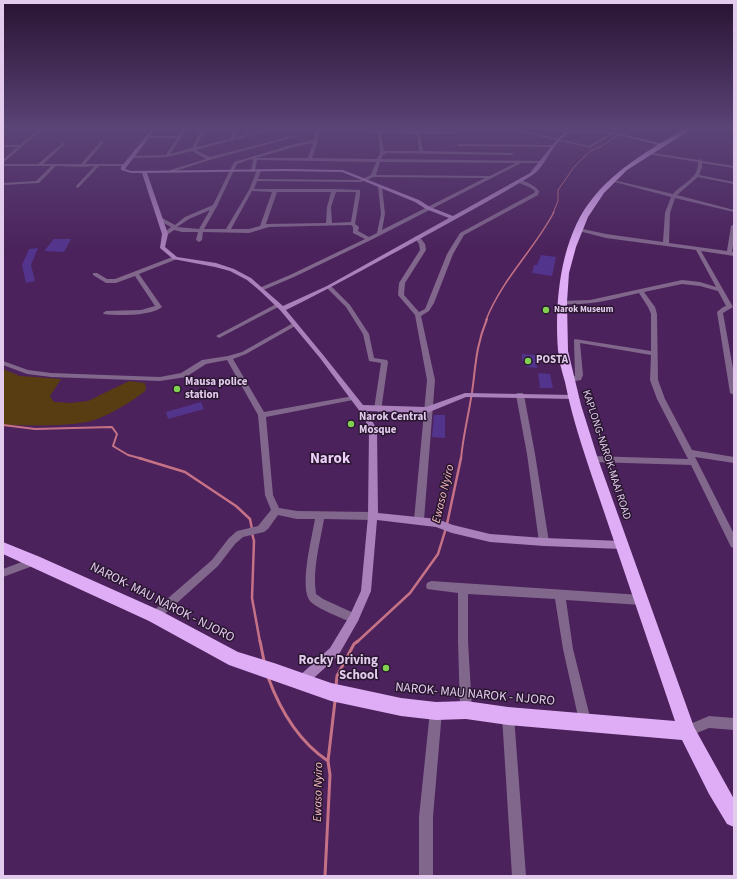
<!DOCTYPE html>
<style>
body{margin:0}
#map{position:relative;width:737px;height:879px;overflow:hidden;background:#4b225b;font-family:"Source Sans 3",sans-serif}
canvas{display:block}
.frame{position:absolute;inset:0;border:4px solid #e3cbed;pointer-events:none}
</style>
<div id="map">
<canvas width="737" height="879"></canvas>
<div class="frame"></div>
</div>
<script>
const ctx = document.querySelector('canvas').getContext('2d');
ctx.lineJoin = 'round';
function fillPath(path, color) {
  ctx.fillStyle = color;
  ctx.fill(path, 'evenodd');
}
function stroke(path, color, width, dash) {
  ctx.strokeStyle = color;
  ctx.lineWidth = width;
  ctx.lineCap = dash ? 'butt' : 'round';
  ctx.setLineDash(dash || []);
  ctx.stroke(path);
}
function drawText(font, color, halo, rows, align = 'center') {
  ctx.font = font + ' "Source Sans 3",sans-serif';
  ctx.lineWidth = 3;
  ctx.setLineDash([]);
  ctx.textBaseline = 'middle';
  ctx.strokeStyle = halo;
  ctx.fillStyle = color;
  for (const [text, x, y, turn = 0] of rows) {
    ctx.save();
    ctx.translate(x, y);
    ctx.rotate((+turn || 0) * Math.PI / 180);
    ctx.textAlign = isNaN(turn) ? turn : align;
    if (halo) ctx.strokeText(text, 0, 0);
    ctx.fillText(text, 0, 0);
    ctx.restore();
  }
}
fillPath(new Path2D(`
 M3 369 20 376 61 379 50 396 54 402 71 403 88 401 129 381 145 383 146 390C134 401 103 419 87 422 59 427 31 425 3 425Z`), '#583d12');
stroke(new Path2D(`
 M553 213 558 201V190L574 167 590 151 602 146 618 135 622 130`), '#c67286', 1);
stroke(new Path2D(`
 M486 320C502 279 534 250 554 212`), '#c67286', 1.5);
stroke(new Path2D(`
 M3 425 35 429 112 427 117 434 113 446 128 455 143 459
 M461 459C463 434 470 410 473 385 476 360 477 343 487 319`), '#c67286', 2);
stroke(new Path2D(`
 M139 458 185 472 236 506 250 519 252 529
 M447 524 461 458
 M252 533 254 541 252 598 260 642
 M357 642 410 593 438 554 446 528`), '#c67286', 2.5);
stroke(new Path2D(`
 M260 641 264 661
 M268 677C280 710 298 741 328 761
 M336 686 337 676 354 644 358 641
 M325 876 330 775 328 761 335 701`), '#c67286', 3);
fillPath(new Path2D(`
 M54 239H71L64 252 44 251Z
 M38 248 31 265 35 281 26 283 22 265 29 249Z
 M541 255 556 257 552 276 532 273 534 265H537Z
 M522 354 536 355 537 368 526 367V362L522 361Z
 M538 373 550 374 553 388H540Z
 M201 402 204 409 168 419 166 412Z
 M434 415H445V438L432 437Z`), '#53348d');
fillPath(new Path2D(`
 M9 130H13L3 137V134Z
 M37 130H41L3 163V160L17 147H3V145H20Z
 M182 130H186L170 154 192 148 201 130H205L196 147 230 139 234 130H238L234 138 263 130H270L196 150 210 157 296 135 298 136 213 159 172 172H170V170L206 159 192 151 167 157 132 158 130 157 132 156 166 155 177 138H148L146 137 148 136H178Z
 M315 130H319L318 141 312 158 377 159 380 153 378 134 377 133 363 130 416 131V130H420V131L455 132 457 133 455 134H420L423 151 512 153 514 154 512 155 387 153 383 155 381 159 543 161 545 162 543 163H521L371 240 294 277 261 291 258 289 259 288 290 275 365 239 353 233V227L351 225 269 227 249 233 203 232 202 240 199 242 196 240 198 232H182L174 230 167 235 162 234 171 227 158 220V218H162L175 225 185 217 213 205 234 162 291 145 314 140ZM381 133 417 134 419 151H384ZM313 143 308 158H256L294 147ZM251 159 253 160 251 171 253 172 255 171 257 160 376 162 371 175 360 180 258 179 261 171 257 170 249 190 226 229H204L217 206 237 164ZM380 162 516 163 490 176 376 175ZM374 177 485 178 382 230 385 214 382 187 378 186 381 214 377 233 369 237 358 231 359 227 355 224 360 195V190L334 189H254L257 181 361 182ZM252 191 272 192 260 226 249 229H231ZM277 192H331L327 207 326 223 266 224ZM336 192H356L351 222 332 223 331 207ZM210 210 199 229 177 227 189 219Z
 M499 130H503L504 132 501 133Z
 M512 130H519L589 146 610 133 613 134 590 148Z
 M556 130H563L569 132 567 133Z
 M101 141 104 142 85 164H126V166H99L78 188 76 187V186L95 166 81 167 56 166 39 183 3 185V183L36 181 51 166H3V164H38L64 142 65 144 43 164H81Z
 M458 144 554 145 556 146 554 147 457 146Z
 M648 152 698 160 700 159 702 161 734 166V168L702 163V167L699 175 734 182V184L698 177 677 195 734 210V212L675 198 670 213 669 243 727 251 731 226 734 224V240L732 252H734V256L701 251 733 307 723 313 734 374V395L730 393 717 312 723 307 726 306 718 291 700 286 682 284 644 292 655 307 657 314 658 380 665 399 692 450 734 457V463L695 457 734 534V548L731 547 691 465 592 462 589 461 588 459 589 457 592 456 688 459 657 399 650 380 651 355 580 343 583 375 581 380 569 382 565 380 566 378 575 376V375L574 340 575 339 651 351V314L648 307 639 293C613 299 589 306 562 304L560 303V301L590 300 682 280 700 282 716 287 696 250 606 238 575 230 578 228 606 234 663 242 665 213 671 197 611 181 613 180 673 194C682 183 699 179 698 162L647 154Z
 M517 180C525 180 534 185 539 191L538 195 464 235 453 254 434 303 429 311 421 316 435 380 424 520 422 523 419 524 416 523 414 520 427 380 415 315 398 295 399 283 420 250 419 244 414 237 419 236 425 244 426 250 405 283 404 295 419 312 425 309 447 254 460 233 534 193 535 191 531 188 517 182Z
 M175 256 178 258 177 259 139 274 162 307C152 316 117 316 104 314L103 313 106 311 141 310 155 306 135 276 116 283H106L93 275V273H97L107 279H115Z
 M329 285 331 286 350 305 369 334 374 358 387 360 388 362 381 411 378 412 374 409 381 363 369 361 363 334 346 307 326 287Z
 M278 303 281 305 280 306 221 337 219 338 216 336Z
 M295 322 297 323V325L246 354 233 359 264 412 353 396 357 398 353 400 266 417 273 495 279 508 297 511 373 512 376 513 378 516 376 519 373 520 324 519C320 543 312 570 316 594L323 599 358 615 359 618 358 621 354 623C345 620 314 607 310 601 299 587 312 537 315 519H297L278 515 268 529 264 532 243 537 235 544 218 566 159 619 155 621 151 619 150 616 151 613 212 560 229 538 237 531 258 526 271 510 265 495 258 415 227 360 206 364 186 377 160 381 51 377 27 374 3 365V361L28 370 51 373 160 377 181 373 202 360 228 356 242 352Z
 M517 393H523L524 395 535 454 549 542 547 545 544 546 541 545 539 542 527 454 516 395Z
 M35 557 38 558 40 561 38 564 3 577V569Z
 M431 581 641 595 645 597 646 600 645 603 641 605 566 600 573 649 591 721 589 725 585 727 581 725 579 721 563 649 555 599 468 594V641L472 710 470 714 466 716 462 714 460 710 458 641V593L427 589 426 586 427 583Z
 M436 705 440 707 442 711 433 817V876H419V817L430 711 432 707Z
 M508 710 512 712 514 716 526 876H512L502 716 504 712Z
 M709 716 734 718V730L709 728 687 737 683 735 681 731 683 727Z`), '#81678c');
fillPath(new Path2D(`
 M151 130H155L125 169 131 171 284 169 343 170 419 200 430 207 453 216 530 173 559 137C580 120 638 138 663 144L662 146C639 140 595 127 572 133 552 138 548 166 531 176 500 195 468 212 436 230 386 257 337 285 286 310L324 356 363 405 426 407 465 393 574 395 578 397 574 399 466 397 427 413 367 411 377 430 378 513 437 519 453 525 490 534 544 538 621 541 624 542 626 545 624 548 621 549 544 546 490 542 452 533 436 527 377 520 371 591 358 621 338 656 306 685 302 687 298 685 296 681 298 677 330 648 350 615 361 591 368 516 369 430 364 417 320 358 280 310 259 290 247 280 230 271 215 267 173 259 160 248 162 234 142 173H131L121 170V167ZM284 171 342 172 415 202 426 209 449 218 327 286 283 306 251 278 234 269 216 263 177 257 165 247 168 234 147 173Z`), '#aa81bb');
fillPath(new Path2D(`
 M683 130H690L627 170 604 193 588 217 576 247 569 273 567 302 568 351 581 405 598 459 694 727 734 799V827L727 824 709 794 682 740 508 725 466 719 436 720 401 716 331 701 229 665 149 621 3 554V542L40 557 161 611 238 652 274 663 331 683 401 698 436 702 466 701 508 707 675 721C650 647 625 574 600 500 587 461 573 423 565 382 562 372 559 361 558 350 555 305 559 257 580 217 603 176 644 153 683 130Z`), '#dfadf5');
const sky = ctx.createLinearGradient(0, 0, 0, 253);
sky.addColorStop(0, '#291332');
sky.addColorStop(0.51, '#5b4477');
sky.addColorStop(1, '#5b447700');
ctx.fillStyle = sky;
ctx.fillRect(0, 0, 737, 253);
for (const [x, y, r, color] of [
 [546,310,4,"#81d050"],
 [528,361,4,"#81d050"],
 [177,389,4,"#81d050"],
 [351,424,4,"#81d050"],
 [386,668,4,"#81d050"]
]) {
  const dot = new Path2D();
  dot.arc(x, y, r, 0, 2 * Math.PI);
  ctx.fillStyle = color;
  ctx.fill(dot);
  stroke(dot, '#28162f', 1.5);
}
drawText('bold 9px', '#e3cbed', '#28162f', [
 ["Narok Museum",554,310]
], 'left');
drawText('bold 11px', '#e3cbed', '#28162f', [
 ["POSTA",536,361],
 ["Mausa police",185,383],
 ["station",185,396],
 ["Narok Central",359,418],
 ["Mosque",359,431]
], 'left');
drawText('11px', '#e3cbed', '#28162f', [
 ["KAPLONG-NAROK-MAAI ROAD",606,455,72]
]);
drawText('italic 12px', '#f8bdc0', '#28162f', [
 ["Ewaso Nyiro",444,494,-76],
 ["Ewaso Nyiro",319,792,-89]
]);
drawText('13px', '#e3cbed', '#28162f', [
 ["NAROK- MAU NAROK - NJORO",162,603,27],
 ["NAROK- MAU NAROK - NJORO",475,695,5]
]);
drawText('bold 13px', '#e3cbed', '#28162f', [
 ["Rocky Driving",378,661],
 ["School",378,676]
], 'right');
drawText('bold 15px', '#ebcff8', '#28162f', [
 ["Narok",330,460]
]);
</script>
